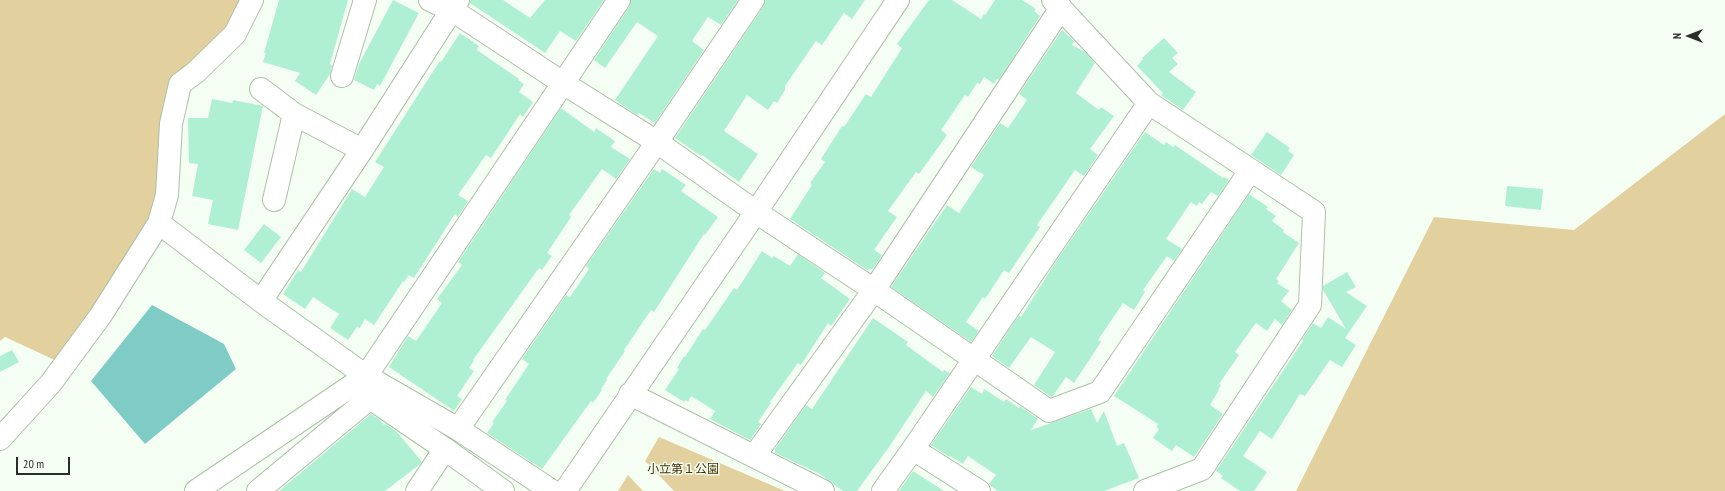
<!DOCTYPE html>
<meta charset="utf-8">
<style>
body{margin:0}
#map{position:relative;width:1725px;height:491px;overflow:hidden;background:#f5fef3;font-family:"PT Sans Narrow",sans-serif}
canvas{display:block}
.north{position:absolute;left:1669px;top:16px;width:40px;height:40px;-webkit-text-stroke:3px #f5fef3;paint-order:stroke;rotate:270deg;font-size:11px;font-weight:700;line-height:16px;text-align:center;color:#283026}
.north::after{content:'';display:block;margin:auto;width:14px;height:18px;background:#283026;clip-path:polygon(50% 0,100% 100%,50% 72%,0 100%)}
.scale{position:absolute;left:16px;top:457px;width:54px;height:18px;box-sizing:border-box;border:2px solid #283026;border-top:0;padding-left:5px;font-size:12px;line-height:14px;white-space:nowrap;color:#283026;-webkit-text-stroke:3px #f5fef3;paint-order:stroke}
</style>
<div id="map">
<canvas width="1725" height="491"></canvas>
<div class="north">N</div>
<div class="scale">20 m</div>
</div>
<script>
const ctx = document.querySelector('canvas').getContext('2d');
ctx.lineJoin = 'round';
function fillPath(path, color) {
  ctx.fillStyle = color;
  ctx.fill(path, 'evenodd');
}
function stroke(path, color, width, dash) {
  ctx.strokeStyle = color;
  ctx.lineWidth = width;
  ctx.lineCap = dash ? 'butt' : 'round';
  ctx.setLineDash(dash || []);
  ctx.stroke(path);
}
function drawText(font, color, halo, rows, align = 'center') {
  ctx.font = font + ' "PT Sans Narrow","Noto Sans JP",sans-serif';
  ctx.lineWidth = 3;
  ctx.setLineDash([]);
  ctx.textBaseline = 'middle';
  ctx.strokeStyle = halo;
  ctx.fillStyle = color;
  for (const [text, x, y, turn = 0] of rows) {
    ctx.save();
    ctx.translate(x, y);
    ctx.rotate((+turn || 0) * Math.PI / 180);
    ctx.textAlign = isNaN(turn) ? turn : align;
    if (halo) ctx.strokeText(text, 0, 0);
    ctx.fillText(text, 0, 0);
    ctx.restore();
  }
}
fillPath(new Path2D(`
 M0 0H243L235 29 172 99 145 252 59 362 5 337 0 341Z
 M1725 114V491H1296L1434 217 1574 230Z
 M659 437 785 491H674L645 461Z
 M628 475 643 491H618Z`), '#e2d09e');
fillPath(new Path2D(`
 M152 305 224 344 236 369 145 444 91 381Z`), '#7fccc6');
fillPath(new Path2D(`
 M279 0H348L330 64 332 65 330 74 316 95 295 81 300 73 263 62 266 53H264Z
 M393 0 419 13 380 86 377 84 374 90 354 80 359 64Z
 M470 0H503L530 18 545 0H604L576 41 560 31 545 53 470 3Z
 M631 0H738L721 25 708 17 692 41 704 50 655 123 639 113 637 115 615 100 658 36 637 22 605 68 594 60 629 7Z
 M765 0H865L852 19 844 13 822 45 816 41 785 86V90L777 103 774 101 768 110 747 95 724 131 758 154 739 182 702 155 701 156 675 138 763 7Z
 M929 0H952L981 19 984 14 985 15 995 0H1022L1036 9 1034 11 1040 16 999 80 997 79 994 84 984 77 980 84 977 83 968 97 965 95 941 130 947 135 919 174 916 172 888 211 897 217 874 250 882 255 873 269 867 270 790 219 812 185 810 183 825 162 821 159 842 126 844 127 866 94 871 97 902 48 897 44Z
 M1062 30 1074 41 1072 45 1085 52 1095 63 1076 93 1099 110 1101 107 1114 116 1090 149 1098 155 1084 176 1075 170 1037 225 1040 227 1009 273 1004 270 985 299 983 297 966 322 979 331 971 342 891 287 947 205 959 213 984 175 971 167 1000 123 1008 128 1027 100 1019 94Z
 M460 33 479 46 477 50 519 79 518 80 524 84 519 92 533 102 523 117 520 114 491 158 486 155 458 195 468 201 458 217 455 214 414 278 409 275 404 282 403 281 374 325 365 319 360 328 357 327 348 340 330 328 339 314 313 297 305 309 283 294 298 270 301 272 352 189 365 197 384 167 375 162 434 70 440 61 441 62Z
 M1164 38 1178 53 1172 58 1178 64 1169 72 1196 92 1183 110 1161 95 1163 93 1137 66 1143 59 1142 58Z
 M212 99 232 103 233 100 263 106 238 230 208 224 213 200 192 196 198 164 189 163 188 118H208Z
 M561 108 594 132 596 128 615 141 611 147 630 159 616 179 602 169 569 215 571 217 547 253 552 256 542 270 539 268 473 360 474 361 469 368 474 371 457 396 462 399 454 411 389 367 408 336 416 341 442 303 437 299 462 265 458 262Z
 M1145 132 1164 145 1166 142 1173 147 1175 145 1223 178 1224 177 1229 180 1218 196 1211 192 1202 204 1199 202 1197 206 1191 202 1166 239 1182 249 1174 261 1167 256 1143 290 1145 292 1134 310 1123 303 1098 340 1101 342 1074 383 1066 377 1053 396 1051 397 1034 385 1055 352 1031 337 1009 368 992 356 1019 315 1021 317 1055 263Z
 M1267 132 1290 148 1288 151 1294 155 1281 175 1251 155Z
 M654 169 660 173 662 169 686 185 681 191 718 217 705 235 704 234 654 312 651 310 624 350 625 351 606 379 607 380 601 389 602 390 593 403 591 401 542 469 487 433 494 423 492 422 507 401 505 400 529 364 522 359 566 295 570 297 589 269 586 266Z
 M1507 186 1543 189 1541 210 1505 206Z
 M1249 194 1268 207 1266 209 1276 216 1272 221 1284 230 1283 232 1299 243 1276 279 1279 281 1277 283 1289 291 1281 301 1292 310 1282 325 1275 319 1267 331 1256 323 1235 352 1239 355 1219 384 1221 385 1218 390H1219L1210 405 1223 414 1194 457 1176 445 1172 451 1153 438 1159 429 1156 427 1158 424 1114 396Z
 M264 224 281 237 261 263 244 250Z
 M762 251 772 258 774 256 790 266 798 254 825 273 821 278 850 299 831 326 828 323 801 365 798 363 770 402 771 403 758 422 761 424 750 440 710 419 715 411 691 396 688 402 686 400 684 402 665 390 679 369 677 368 684 356 685 357 703 329 705 330 734 288 737 290Z
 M1347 272 1356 287 1346 292 1367 306 1345 338 1356 345 1342 367 1330 360 1305 396 1300 394 1272 439 1260 431 1243 456 1267 472 1254 491H1240L1221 478 1223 476 1216 471 1303 341 1302 340 1313 323 1321 328 1328 317 1346 329 1323 290V286Z
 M873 318 908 342 906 345 943 372 944 370 950 373 933 397 926 391 889 447 857 491H843L820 474 775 453V449L806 405 812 409Z
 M12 350 19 362 0 372V356Z
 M971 387 982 394 984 389 1004 402 1006 399 1019 408 1020 406 1038 419 1031 430 1091 409 1097 423 1104 411 1117 446 1124 443 1139 478 1104 491H997L989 484 996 475 968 456 963 464 950 456 949 457 931 445Z
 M371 414 380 420 384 425 386 424 397 432 422 462 419 465 385 491H279Z
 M913 471 944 491H899Z`), '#aff0d2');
const minor = new Path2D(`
 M430 0 452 10 563 83 657 142 756 212 874 290 1049 411 1100 392 1250 171
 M1053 0 1149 103 1314 212 1310 305 1202 469 1145 491
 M342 76 365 0
 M261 89 294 114 362 150
 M274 200 294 114
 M159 223 167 195 171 124 180 84 196 72 235 34 252 0
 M261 301 362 150 458 0
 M630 394 823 491
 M370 398 445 449 503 491
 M458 429 657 142 753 0
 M0 439 51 383 101 315 159 223 261 301 366 376 458 429 552 491
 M913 449 979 491
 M755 455 874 290 1061 8
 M196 491 366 376 619 0
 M258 491 370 398 374 381
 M417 491 445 449
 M565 491 756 212 898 0
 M883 491 913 449 1149 103`);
stroke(minor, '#acc1a7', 24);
stroke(minor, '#fff', 22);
drawText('12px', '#433405', '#f5fef3', [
 ["小立第１公園",683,470]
]);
</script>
